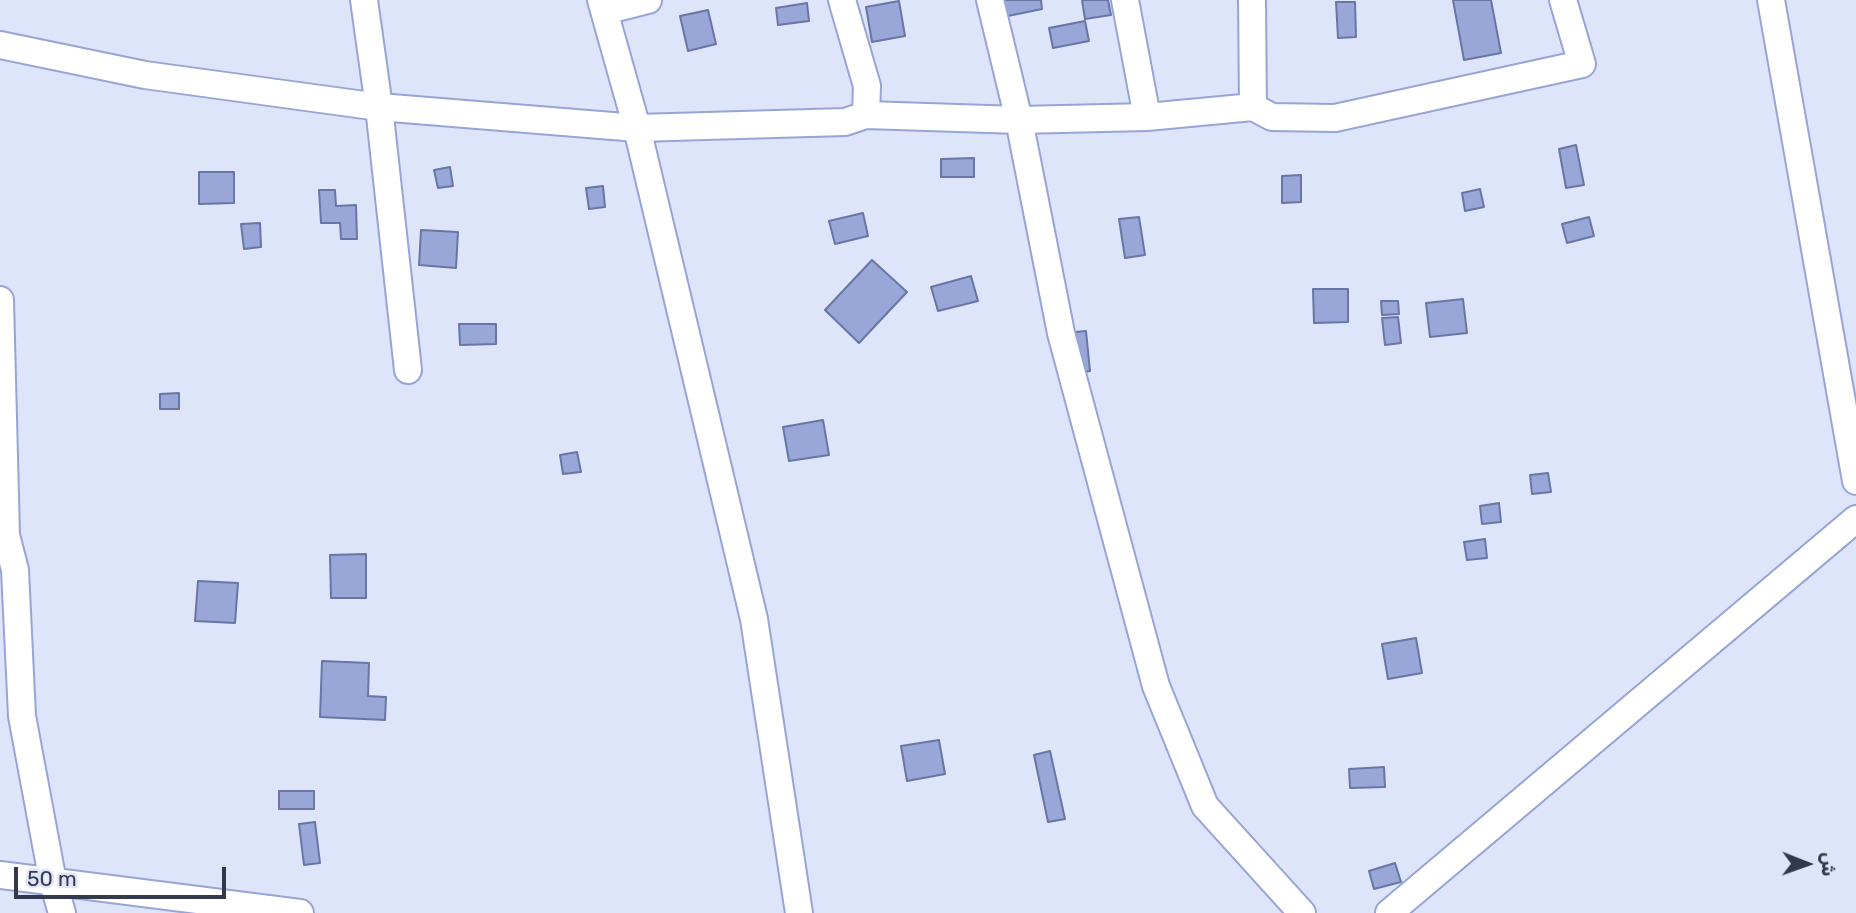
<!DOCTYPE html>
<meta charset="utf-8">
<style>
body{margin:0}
#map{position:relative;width:1856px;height:913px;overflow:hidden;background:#dee5fa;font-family:Rubik,"Noto Sans Arabic",sans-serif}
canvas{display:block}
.north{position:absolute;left:1772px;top:829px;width:70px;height:70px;-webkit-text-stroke:5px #dee5fa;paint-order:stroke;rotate:91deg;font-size:19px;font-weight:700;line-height:28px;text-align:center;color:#33394d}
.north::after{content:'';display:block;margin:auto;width:24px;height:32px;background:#33394d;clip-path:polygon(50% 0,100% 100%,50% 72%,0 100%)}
.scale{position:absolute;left:14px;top:867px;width:212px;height:32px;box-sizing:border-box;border:4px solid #33394d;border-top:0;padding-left:9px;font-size:21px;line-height:24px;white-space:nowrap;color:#33394d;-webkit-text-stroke:5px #dee5fa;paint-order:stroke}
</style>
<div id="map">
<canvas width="1856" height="913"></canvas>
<div class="north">ش</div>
<div class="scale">50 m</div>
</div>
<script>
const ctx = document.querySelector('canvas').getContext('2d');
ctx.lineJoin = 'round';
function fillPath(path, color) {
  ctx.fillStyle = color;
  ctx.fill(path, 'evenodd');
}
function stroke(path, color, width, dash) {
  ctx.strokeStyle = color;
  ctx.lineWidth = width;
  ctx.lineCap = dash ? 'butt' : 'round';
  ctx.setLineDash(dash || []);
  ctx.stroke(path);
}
const building = new Path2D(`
 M999 0H1041L1042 9 1003 17Z
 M1082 0H1108L1111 15 1085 19Z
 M1453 0H1491L1501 53 1464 60Z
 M899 1 905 36 872 42 866 7Z
 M1336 2H1355L1356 37 1338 38Z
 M807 3 809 21 778 25 776 8Z
 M708 10 716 44 688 51 680 16Z
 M1085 21 1089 41 1053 48 1049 28Z
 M1576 145 1584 185 1566 188 1559 149Z
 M974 158V177H941V159Z
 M450 167 453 186 438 188 434 170Z
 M199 172H234V203L199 204Z
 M1301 175V202L1282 203V176Z
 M603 186 605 207 589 209 586 188Z
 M1480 189 1484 207 1465 211 1462 193Z
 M319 190H335L336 206 356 205 357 239H341L340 223H321Z
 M863 213 868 236 835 244 829 221Z
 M1139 217 1145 255 1125 258 1119 219Z
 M1589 217 1594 236 1567 243 1562 224Z
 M260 223 261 247 244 249 241 224Z
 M421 230 458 232 456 268 419 265Z
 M872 260 907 292 859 343 825 310Z
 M971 276 978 301 938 311 931 287Z
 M1313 289H1348V322L1314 323Z
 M1463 299 1467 333 1430 337 1426 303Z
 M1381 301H1398L1399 314 1382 315Z
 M1398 317 1401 343 1385 345 1382 318Z
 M459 324H496V344L460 345Z
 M1086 331 1090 371 1070 374 1065 333Z
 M179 393V409H160V394Z
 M823 420 829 455 789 461 783 427Z
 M577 452 581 472 563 474 560 455Z
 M1548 473 1551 492 1532 494 1530 475Z
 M1499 503 1501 522 1482 524 1480 506Z
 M1485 539 1487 558 1467 560 1464 542Z
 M366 554V598H331L330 555Z
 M198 581 238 583 235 623 195 621Z
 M1416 638 1422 673 1388 679 1382 644Z
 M322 661 369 663 368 696 386 697 385 720 320 717Z
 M939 740 945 774 907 781 901 746Z
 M1050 751 1065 819 1048 822 1034 755Z
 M1384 767 1385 787 1350 788 1349 769Z
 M279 791H314V809H279Z
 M315 822 320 863 304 865 299 824Z
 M1395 863 1401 882 1374 889 1369 871Z`);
fillPath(building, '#98a7d8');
stroke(building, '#6876a5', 2);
const minor = new Path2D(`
 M364 0 379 107 408 370
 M601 0 637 128 754 619 799 913
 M842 0 867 86 866 115
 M990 0 1019 120 1061 333 1156 686 1205 806 1302 913
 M1125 0 1147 117
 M1252 0 1253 107
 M1771 0 1856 481
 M605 11 648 0
 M0 45 145 75 379 107 637 128 845 122 866 115 1019 120 1147 117 1253 107 1272 117 1335 118 1582 64 1563 0
 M0 300 6 535 15 570 22 716 53 882 62 913
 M0 875 300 913
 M1389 913 1856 519`);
stroke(minor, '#96a5d6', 30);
stroke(minor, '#fff', 26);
</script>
